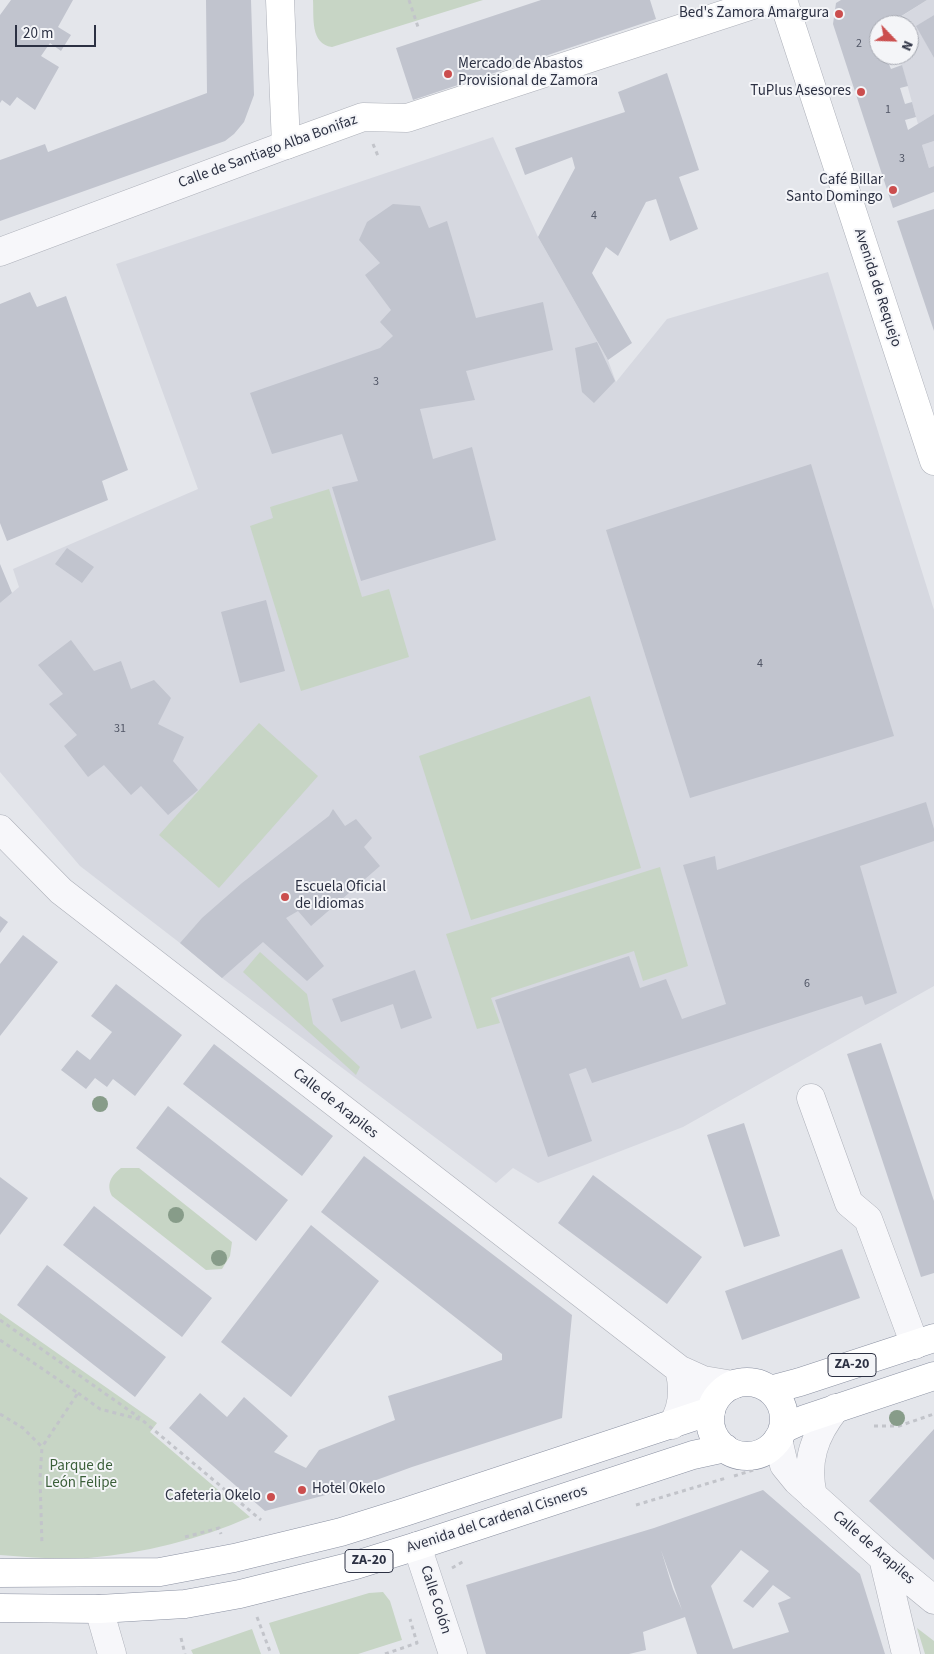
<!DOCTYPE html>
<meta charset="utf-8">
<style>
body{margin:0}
#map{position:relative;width:934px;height:1654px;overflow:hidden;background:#e4e6eb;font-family:"Source Sans 3",sans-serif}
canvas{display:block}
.north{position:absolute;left:869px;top:15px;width:50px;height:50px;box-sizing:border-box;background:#f4f5f8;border:1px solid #a4a7b0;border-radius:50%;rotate:114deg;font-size:14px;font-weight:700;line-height:20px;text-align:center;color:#2c3143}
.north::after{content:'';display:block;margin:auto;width:18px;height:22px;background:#cb4e4e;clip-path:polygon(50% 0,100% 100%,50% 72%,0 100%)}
.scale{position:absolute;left:15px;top:25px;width:81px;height:22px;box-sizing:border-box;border:2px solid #2c3143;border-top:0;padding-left:6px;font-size:15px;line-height:18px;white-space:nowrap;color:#2c3143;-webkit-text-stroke:4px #f4f5f8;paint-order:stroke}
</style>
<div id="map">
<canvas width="934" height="1654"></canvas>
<div class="north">N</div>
<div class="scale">20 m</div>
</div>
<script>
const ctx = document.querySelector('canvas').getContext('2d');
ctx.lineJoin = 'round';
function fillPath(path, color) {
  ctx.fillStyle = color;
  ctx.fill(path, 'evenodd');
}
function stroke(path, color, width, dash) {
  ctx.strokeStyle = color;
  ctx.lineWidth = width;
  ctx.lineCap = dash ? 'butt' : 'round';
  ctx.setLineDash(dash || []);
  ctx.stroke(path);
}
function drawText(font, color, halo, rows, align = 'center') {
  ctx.font = font + ' "Source Sans 3",sans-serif';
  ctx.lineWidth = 4;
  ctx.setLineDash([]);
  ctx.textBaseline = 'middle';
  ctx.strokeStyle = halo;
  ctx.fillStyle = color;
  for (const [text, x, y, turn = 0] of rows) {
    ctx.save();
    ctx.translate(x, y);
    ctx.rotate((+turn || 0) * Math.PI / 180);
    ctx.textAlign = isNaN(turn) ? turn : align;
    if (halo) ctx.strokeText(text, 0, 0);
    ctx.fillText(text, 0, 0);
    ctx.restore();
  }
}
fillPath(new Path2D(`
 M927 0H934V15L917 26 934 58V114L918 124 899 55H909V25H888Z
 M493 137 538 237 608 360 616 382 667 319 828 272 934 610V986L683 1127 538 1183 513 1168 496 1183 222 978 180 943 80 866 0 772V603L19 587 13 569 198 489 116 264Z
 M934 141V166L929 168 922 145Z`), '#d6d8e0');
fillPath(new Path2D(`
 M313 0H483L332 47C310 44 314 17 313 0Z
 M329 489 362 597 389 589 409 657 301 691 250 526 273 518 270 507Z
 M590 696 641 868 471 920 419 756Z
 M259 723 318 776 219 888 159 835Z
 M660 867 688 966 643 981 634 951 491 998 500 1023 477 1029 446 934Z
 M260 952 307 994 313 1024 360 1067 356 1075 243 972Z
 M121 1168H139L232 1242 230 1256 222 1269 206 1270 112 1196C106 1184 111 1176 121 1168Z
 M0 1313 157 1423 150 1432 250 1517C198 1540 144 1553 88 1558 59 1560 29 1557 0 1555Z
 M383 1592 390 1601 402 1640 358 1654H280L269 1623 369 1593Z
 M917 1628 934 1641V1654H925Z
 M252 1629 261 1654H193L191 1650Z`), '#c7d5c5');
fillPath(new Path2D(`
 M11 0H73L58 27 71 35 61 51 50 43 41 56 59 67 35 110 17 97 10 106 2 100 0 103V15Z
 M206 0H251L254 95 244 122 234 134 225 141 0 221V160L45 144 48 152 207 93Z
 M541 0H650L656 19 413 100 396 48Z
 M841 0H927L887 25H879V55H885L891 69 902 65 908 86 900 88 905 104 912 102 916 117 905 120 908 130 934 114V141L922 145 929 168 934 166V192L893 208 833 24 836 3Z
 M934 15V58L916 26Z
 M667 73 699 170 679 177 698 229 670 241 656 199 646 202 618 256 606 247 592 273 632 343 608 360 538 237 575 168 572 157 525 175 515 148 625 112 618 92Z
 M393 204 420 206 429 228 447 221 476 318 543 302 553 350 466 371 475 400 420 409 433 459 472 447 496 540 361 581 332 487 358 481 342 434 272 454 250 393 380 348 393 336 380 322 391 310 365 275 380 263 359 240 367 222Z
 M934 209V331L897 221Z
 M30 292 37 307 66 296 128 470 102 481 108 500 7 541 0 523V304Z
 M597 342 615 381 594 403 582 392 575 348Z
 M811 464 894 736 690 798 606 530Z
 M67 548 94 567 82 583 55 564Z
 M0 564 12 593 0 603Z
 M266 600 285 671 240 683 221 612Z
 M71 640 94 671 121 661 131 689 154 680 171 698 158 724 184 737 173 761 198 790 168 815 141 786 131 795 104 765 88 777 64 746 77 735 49 704 63 694 38 665Z
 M926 802 934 829V841L860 866 897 993 865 1005 862 996 592 1083 586 1068 569 1074 592 1141 548 1157 495 1000 629 956 640 988 666 979 682 1019 726 1004 683 865 715 856 717 870Z
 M333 809 345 826 356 819 372 838 364 847 380 866 311 926 298 911 286 918 324 966 307 981 263 942 222 978 180 943 202 918 242 883 329 816Z
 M0 916 8 922 0 933Z
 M23 935 58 962 0 1036V964Z
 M415 970 432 1018 401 1029 393 1004 341 1022 332 999Z
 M116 984 182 1035 135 1096 113 1079 107 1087 95 1078 86 1089 61 1070 77 1050 90 1060 112 1032 91 1016Z
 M881 1043 934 1201V1273L921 1277 847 1054Z
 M214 1044 333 1136 302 1176 183 1084Z
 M168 1106 288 1200 256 1241 136 1148Z
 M744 1123 780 1236 744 1247 707 1135Z
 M364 1156 572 1315 562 1418 412 1467 360 1486 265 1511 169 1428 200 1393 227 1417 244 1397 288 1436 274 1452 306 1468 319 1450 395 1420 388 1396 502 1360V1354L321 1212Z
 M593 1175 702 1257 667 1304 558 1223Z
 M0 1177 28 1198 0 1235Z
 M94 1206 212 1298 182 1337 63 1245Z
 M311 1225 379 1281 291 1397 221 1342Z
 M842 1249 860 1298 742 1340 725 1291Z
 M47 1265 166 1357 135 1397 17 1305Z
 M934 1429V1560L869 1501Z
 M763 1490 860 1574 885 1654H697L685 1617 643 1632 646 1650 629 1654H486L466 1585 654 1528ZM661 1550 682 1610 673 1589ZM741 1550 769 1571 743 1601 753 1608 773 1585 791 1598 778 1603 789 1632 733 1649 711 1586Z`), '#c1c4ce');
const minor = new Path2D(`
 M0 252 286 145
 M0 829 61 891 679 1369 703 1395 711 1411
 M811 1098 849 1203 868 1219 915 1345
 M683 1371 703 1380 733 1385
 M672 1425C684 1407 684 1388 679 1369
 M778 1439 784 1465 797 1481 883 1558 934 1600
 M813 1496C805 1462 814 1435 836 1408
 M417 1546 453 1654
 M883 1558 906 1654
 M99 1609 112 1654`);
const secondary = new Path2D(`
 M280 0 286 145 363 117 407 118 768 0
 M783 0 934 461`);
const trunk = new Path2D(`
 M710 1419a37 37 0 1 1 74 0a37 37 0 1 1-74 0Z
 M770 1390 800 1382 934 1338
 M783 1429 805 1419 934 1376
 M0 1573 160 1572 234 1558 341 1532 405 1512 711 1411
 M0 1608 99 1609 185 1604 240 1594 356 1565 417 1546 693 1455 725 1448`);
stroke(minor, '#adb0b9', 29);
stroke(secondary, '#adb0b9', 29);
stroke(trunk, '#8b91a2', 29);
stroke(new Path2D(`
 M409 0 419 30
 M373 144 378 156
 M0 1320 140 1418
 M0 1340 78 1393 42 1447
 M78 1393 100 1409 142 1420 261 1520
 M0 1414 23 1428 42 1447 40 1478 42 1545
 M874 1426H899L934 1414
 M734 1476 757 1469
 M636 1505 726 1478
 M185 1537 219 1528 221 1534
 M452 1568 464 1561
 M257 1617 271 1654
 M181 1638 185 1654
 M385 1654 417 1643 410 1619`), '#c2c4ca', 3, [4, 4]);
stroke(minor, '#f7f7fa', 28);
stroke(secondary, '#fff', 28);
stroke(trunk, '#fff', 28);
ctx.fillStyle = '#879c89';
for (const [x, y] of [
 [100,1104],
 [176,1215],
 [219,1258],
 [897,1418]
]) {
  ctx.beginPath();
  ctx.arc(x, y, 8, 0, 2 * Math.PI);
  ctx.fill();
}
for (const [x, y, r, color] of [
 [839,14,5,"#cb4e4e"],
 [448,74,5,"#cb4e4e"],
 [861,92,5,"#cb4e4e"],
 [893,190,5,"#cb4e4e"],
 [285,897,5,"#cb4e4e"],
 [302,1490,5,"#cb4e4e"],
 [271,1497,5,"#cb4e4e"]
]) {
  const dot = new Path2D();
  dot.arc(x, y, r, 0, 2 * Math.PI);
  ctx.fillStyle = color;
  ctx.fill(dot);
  stroke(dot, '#f4f5f8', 2);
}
drawText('12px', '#515666', null, [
 ["2",859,44],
 ["1",888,110],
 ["3",902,159],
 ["4",594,216],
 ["3",376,382],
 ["4",760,664],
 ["31",120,729],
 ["6",807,984]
]);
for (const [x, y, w] of [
 [852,1365,48],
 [369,1561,48]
]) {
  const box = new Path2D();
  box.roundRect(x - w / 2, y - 11.5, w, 23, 4);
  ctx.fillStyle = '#f4f5f8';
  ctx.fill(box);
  stroke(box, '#2c3143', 1);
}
drawText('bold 14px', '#2c3143', null, [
 ["ZA-20",852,1365],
 ["ZA-20",369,1561]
]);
drawText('15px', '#2c3143', '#f4f5f8', [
 ["Bed's Zamora Amargura",829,14],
 ["Mercado de Abastos",458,65,"left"],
 ["Provisional de Zamora",458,82,"left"],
 ["TuPlus Asesores",851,92],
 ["Café Billar",883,181],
 ["Santo Domingo",883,198],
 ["Escuela Oficial",295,888,"left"],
 ["de Idiomas",295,905,"left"],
 ["Hotel Okelo",312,1490,"left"],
 ["Cafeteria Okelo",261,1497]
], 'right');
drawText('15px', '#2c3143', '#f4f5f8', [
 ["Calle de Santiago Alba Bonifaz",268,152,-20],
 ["Avenida de Requejo",877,288,72],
 ["Calle de Arapiles",335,1104,38],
 ["Avenida del Cardenal Cisneros",497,1520,-18],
 ["Calle de Arapiles",873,1548,41],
 ["Calle Colón",435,1600,72]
]);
drawText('15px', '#3b5f39', '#f4f5f8', [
 ["Parque de",81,1467],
 ["León Felipe",81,1484]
]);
</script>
